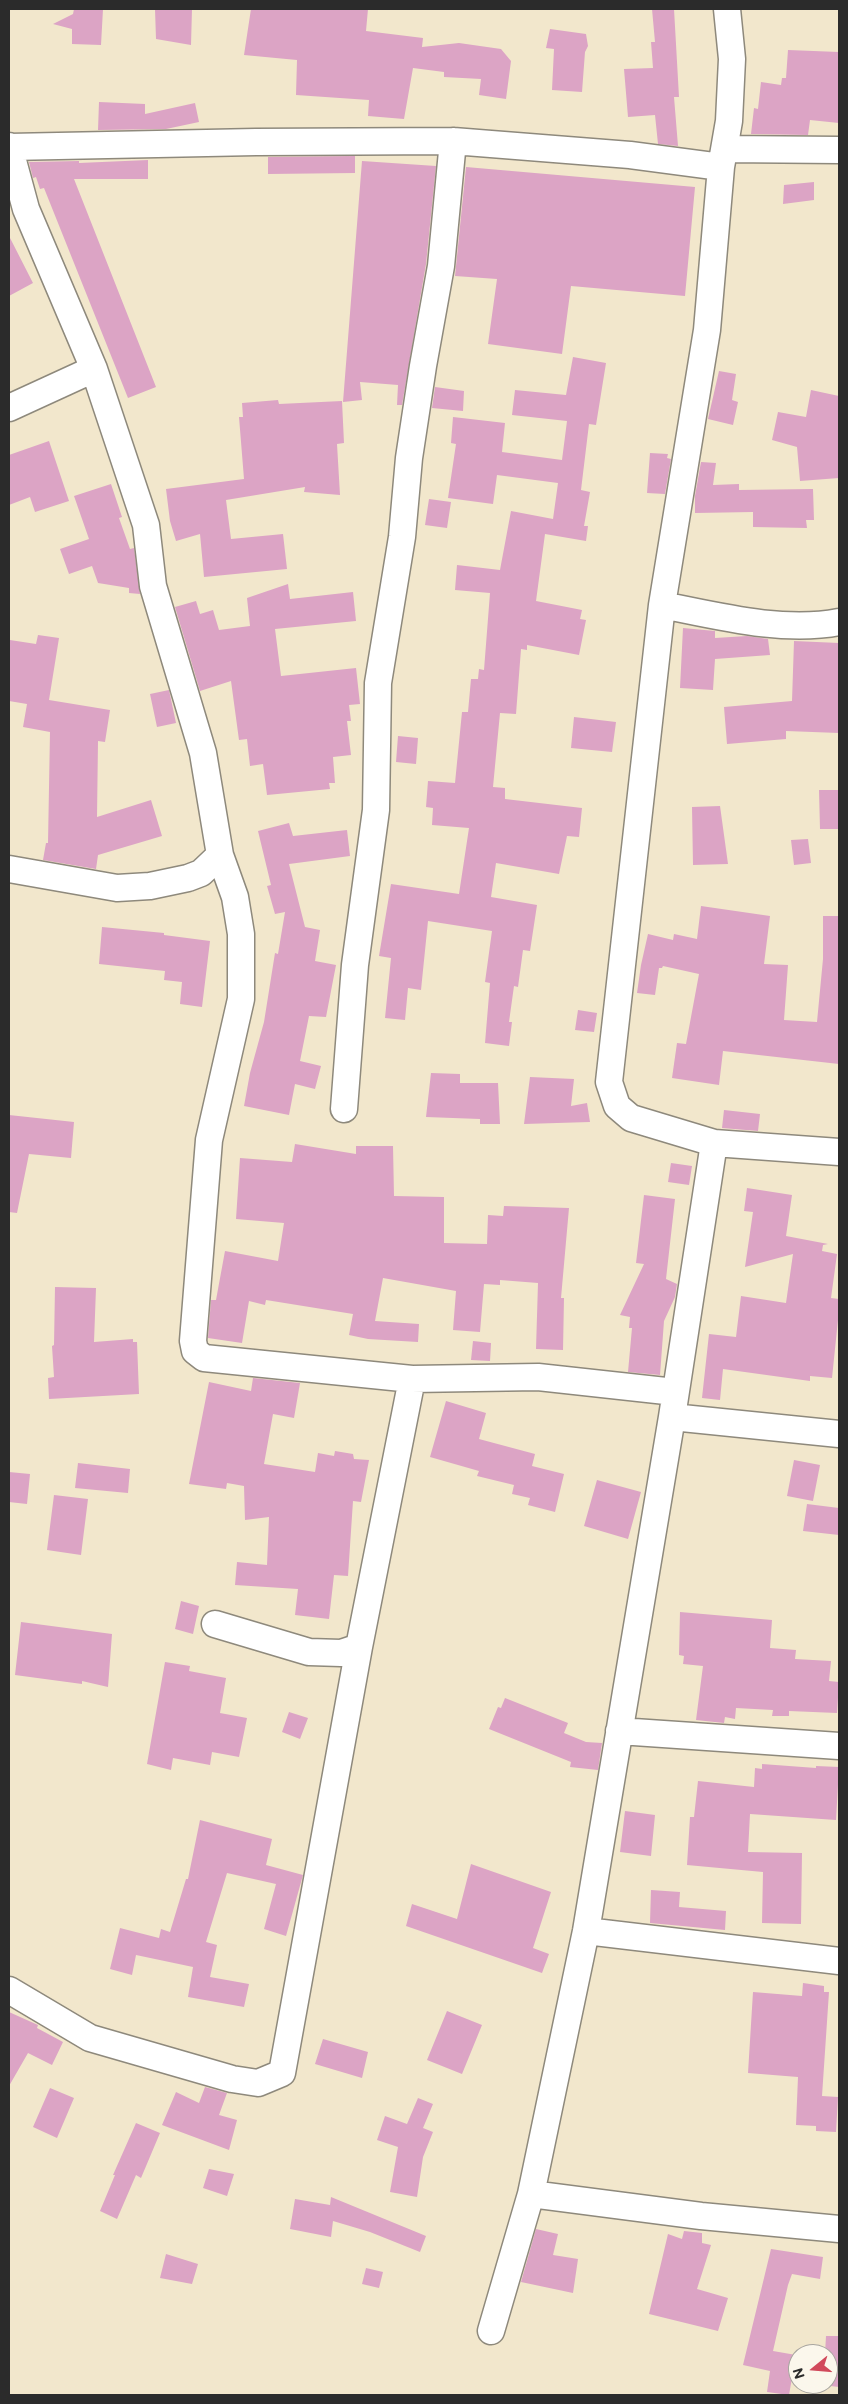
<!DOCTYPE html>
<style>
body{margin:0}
#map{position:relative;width:848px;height:2404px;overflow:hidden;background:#f2e7cc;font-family:"Balsamiq Sans",sans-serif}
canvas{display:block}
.frame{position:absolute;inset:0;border:10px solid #2b2b2b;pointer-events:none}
.north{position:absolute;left:788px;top:2344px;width:50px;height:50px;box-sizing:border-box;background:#fbf7ec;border:1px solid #a8a59f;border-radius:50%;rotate:253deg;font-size:14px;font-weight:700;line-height:20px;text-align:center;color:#2b2b2b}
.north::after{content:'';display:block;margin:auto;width:18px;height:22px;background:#d1495b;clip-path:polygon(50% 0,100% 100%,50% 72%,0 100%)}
</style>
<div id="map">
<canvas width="848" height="2404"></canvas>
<div class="frame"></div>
<div class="north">N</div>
</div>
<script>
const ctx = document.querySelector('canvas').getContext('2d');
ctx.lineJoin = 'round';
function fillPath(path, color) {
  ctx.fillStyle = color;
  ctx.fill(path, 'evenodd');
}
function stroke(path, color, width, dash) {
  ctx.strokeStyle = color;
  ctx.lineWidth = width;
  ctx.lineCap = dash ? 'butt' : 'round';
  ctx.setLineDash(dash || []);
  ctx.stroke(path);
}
fillPath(new Path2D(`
 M74 9H103L101 45 72 44V29L53 24 73 14Z
 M155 9H192L191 45 156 39Z
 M251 9H368L366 31 423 38 422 47 459 43 501 49 511 61 506 99 479 95 481 79 444 77V72L413 68 404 119 368 116 369 100 296 95 297 60 244 55Z
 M652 9H674L679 97H674L678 146 658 144 655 115 628 117 624 69 653 68 651 42H655Z
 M550 29 586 34 588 46 585 52 582 92 552 90 554 49 546 48Z
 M788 50 839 52V123L810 120 808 135 751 134 754 108 758 109 761 82 781 85 782 78H786Z
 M99 102 145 104V114L195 103 199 122 166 129 98 130Z
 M355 156V173L268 174V157Z
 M148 160V179H74L156 387 128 398 44 188 40 189 36 177 33 178 29 162 79 161V163Z
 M362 161 436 166 426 264 402 405H397L398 385 360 382 362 400 343 402Z
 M466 167 695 187 685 296 571 286 562 354 488 344 497 279 455 276Z
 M814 182V200L783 204 784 185Z
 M9 236 33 283 9 296Z
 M573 357 606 363 596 425 589 424 581 490 590 492 584 526H588L586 541 545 534 536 601 582 610 580 619 586 620 579 655 527 645V650L521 649 516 714 500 713 493 787 505 788V799L582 808 579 837 567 836 559 874 496 863 491 897 537 905 530 951 523 950 518 987 514 986 509 1022H512L509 1046 485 1043 490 983 485 982 492 931 428 921 421 990 408 988 405 1020 385 1018 391 958 379 956 391 884 459 894 469 828 432 825 433 808 426 807 428 781 455 783 462 712H468L471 679H478L479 669 484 670 490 593 455 590 457 565 500 570 511 511 553 519 558 483 497 475 493 504 448 498 456 444 451 443 453 417 505 423 502 452 562 460 567 421 512 415 515 390 566 395Z
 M719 371 736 374 732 400 738 402 733 425 708 419Z
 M435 387 464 391 463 411 432 408Z
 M811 390 839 396V478L800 481 797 447 772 440 778 412 806 417Z
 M278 400 279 404 342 401 344 443 337 444 340 495 304 492 305 487 226 500 231 539 283 534 287 569 204 577 200 534 176 541 170 521 166 489 244 479 239 417H243L242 403Z
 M49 441 69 501 35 512 30 497 9 505V455Z
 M650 453 668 454 667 458 671 459 665 494 647 493Z
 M701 462 716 463 713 485 739 484V490L813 489 814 520H806L807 528 753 527V512L695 513V496Z
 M111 484 122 517 119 518 130 549 134 548 140 594 129 593V588L98 583 92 566 69 574 60 549 89 539 74 496Z
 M429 499 451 502 447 528 425 525Z
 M288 584 290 599 353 592 356 621 275 629 281 676 356 668 360 704 349 705 351 721H347L351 755 333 757 335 783H329L330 789 267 795 263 764 250 766 247 739 239 740 231 681 200 691 175 607 196 601 200 614 213 610 219 630 250 626 247 598Z
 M683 628 715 631V638L747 636 768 639 770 655 715 659 713 690 680 688Z
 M38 635 59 638 49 700 110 710 105 742 98 741 97 817 151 800 162 836 98 855 96 869 43 860 46 843H48L50 732 23 727 27 704 9 701 10 640 36 644Z
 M794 641 839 643V733L786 731V739L727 744 724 707 792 701Z
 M169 690 176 723 157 727 150 694Z
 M574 717 616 722 612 752 571 748Z
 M398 736 418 738 416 764 396 762Z
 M819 790H839V829H820Z
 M720 806 728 864 693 865 692 807Z
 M289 823 293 836 347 830 350 856 289 864 305 927 320 930 315 961 336 965 326 1017 309 1016 300 1061 321 1066 315 1089 295 1084 289 1115 244 1106 250 1073 264 1022 275 953 278 954 285 912 275 914 267 886 271 885 258 831Z
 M808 839 811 863 794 865 791 840Z
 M701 906 770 916 764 964 788 965 784 1020 817 1022 823 959V916H839V1064L723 1051 719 1085 672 1078 677 1043 686 1044 699 974 663 966 662 968H659L655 995 637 993 641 965 648 934 673 940 674 934 697 939Z
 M102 927 164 933V935L210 941 202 1007 180 1004 182 982 164 980 165 971 99 964Z
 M578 1010 597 1013 594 1032 575 1030Z
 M431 1073 460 1074V1083H498L500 1124H480V1119L426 1117Z
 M530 1077 574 1079 571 1106 587 1103 590 1122 524 1124Z
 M724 1110 760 1114 758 1131 722 1128Z
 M9 1115 74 1122 71 1158 29 1154 17 1213 9 1212Z
 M295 1144 356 1154V1146H393L394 1196 444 1197V1243L487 1244 488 1215 503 1216 504 1206 569 1208 561 1298H564L563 1350 536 1349 538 1283 500 1280V1285L484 1284 480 1332 453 1330 456 1291 383 1278 375 1321 419 1324 418 1342 368 1339 349 1335 353 1314 266 1300 265 1305 249 1301 242 1343 208 1338 211 1300H216L225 1251 278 1261 284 1223 236 1219 240 1158 292 1162Z
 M671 1163 692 1166 689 1185 668 1182Z
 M747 1188 792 1195 786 1236 828 1244 823 1245 822 1251 837 1254 831 1298 839 1299V1310L832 1378 810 1376V1381L723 1369 720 1400 702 1398 709 1334 736 1337 741 1296 786 1303 793 1254 745 1267 753 1212 744 1211Z
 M644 1195 675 1199 666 1279 677 1284 675 1297 664 1321 660 1375 628 1372 632 1328H629L630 1317 620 1315 644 1264 636 1263Z
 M55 1287 96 1288 94 1342 133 1339V1342H137L139 1394 49 1399 48 1378 54 1377 52 1346 54 1345Z
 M473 1341 491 1343 490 1361 471 1360Z
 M253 1378 300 1383 294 1418 273 1414 264 1464 315 1472 318 1453 334 1456 335 1451 353 1454 354 1459 369 1460 361 1502 353 1501 348 1576 334 1575 329 1619 295 1615 298 1589 235 1585 237 1562 267 1565 269 1517 245 1520 244 1486 227 1483 226 1489 189 1484 209 1382 251 1391Z
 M446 1401 486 1413 479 1439 535 1454 532 1466 564 1474 555 1512 528 1505 530 1498 512 1494 514 1485 477 1476 479 1471 430 1457Z
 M794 1460 820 1465 813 1501 787 1496Z
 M78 1463 130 1469 128 1493 75 1488Z
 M9 1472 30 1474 27 1504 9 1502Z
 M597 1480 641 1492 628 1539 584 1526Z
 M54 1495 88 1499 81 1555 47 1550Z
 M807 1504 839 1508V1535L803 1531Z
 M181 1601 199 1606 193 1634 175 1629Z
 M680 1612 772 1620 770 1648 796 1650 795 1659 831 1661 829 1681 839 1682 837 1713 789 1711V1716H772L773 1710 736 1708 735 1719 725 1717 724 1723 696 1720 703 1666 683 1664 684 1656 679 1655Z
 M21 1622 112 1634 108 1687 82 1681V1684L15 1675Z
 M165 1662 190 1666 189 1671 226 1678 220 1713 247 1718 239 1757 212 1752 210 1765 173 1758 171 1770 147 1764Z
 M505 1698 568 1723 564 1733 586 1742 602 1743 598 1770 570 1767 571 1762 489 1729 498 1707 501 1708Z
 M289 1712 308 1718 300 1739 282 1732Z
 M762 1764 816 1768V1766L839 1767 836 1820 750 1814 748 1852 802 1853 801 1924 762 1923 763 1872 687 1865 690 1817H694L698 1781 754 1787 755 1768 762 1769Z
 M625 1811 655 1815 651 1856 620 1852Z
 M200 1820 272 1839 266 1865 303 1875 286 1936 264 1929 276 1884 227 1873 206 1942 217 1945 210 1977 249 1984 244 2007 188 1997 193 1967 136 1955 132 1975 110 1969 120 1928 159 1938 161 1929 170 1932 186 1879H188Z
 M471 1864 551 1892 533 1948 549 1954 542 1973 406 1926 412 1904 457 1919Z
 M651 1890 680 1892 679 1907 726 1911 725 1930 650 1923Z
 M803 1983 824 1986V1992H829L822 2096 838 2097 836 2132 816 2131V2126L796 2125 798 2077 748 2073 753 1992 802 1996Z
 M447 2011 482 2025 462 2074 427 2060Z
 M9 2012 38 2025 37 2028 63 2042 52 2065 28 2053 9 2086Z
 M323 2039 368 2052 362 2078 315 2064Z
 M205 2087 227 2093 219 2115 237 2120 229 2150 162 2125 176 2092 199 2103Z
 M50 2088 74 2098 57 2138 33 2127Z
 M418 2098 433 2104 423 2128 433 2132 423 2157 417 2197 390 2192 398 2147 377 2140 385 2116 407 2124Z
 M136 2123 160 2133 141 2178 136 2175 117 2219 100 2211 115 2175H113Z
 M209 2169 234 2174 227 2196 203 2188Z
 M331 2197 426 2236 420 2252 370 2232 333 2221 331 2237 290 2229 295 2199 330 2205Z
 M536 2229 558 2234 553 2255 578 2259 573 2293 521 2282Z
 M684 2231 702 2233V2243L711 2245 697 2289 728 2298 718 2331 649 2314 668 2234 682 2239Z
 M771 2249 823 2257 820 2279 792 2274 788 2285 773 2351 796 2355 789 2395 767 2392 770 2371 743 2365Z
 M166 2254 198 2264 192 2284 160 2278Z
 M366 2268 383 2272 379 2288 362 2284Z
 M826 2336H839V2387L822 2385 828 2384V2354H825Z`), '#dca4c5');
const street = new Path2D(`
 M727 9 732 59 729 121 721 167 707 330 662 605 609 1082 617 1106 631 1118 714 1143 839 1152
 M9 146 26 209 94 369 146 525 153 586 203 753 220 855 235 897 241 934V999L209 1140 193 1341 195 1351 204 1358 412 1379 538 1377 675 1392
 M9 147 256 142 453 141 630 155 721 167
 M725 149 839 150
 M9 408 94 369
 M662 605C718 616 783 633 839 622
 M9 869 117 888 150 886 188 878 201 873 220 855
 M344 1109 355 965 376 810 378 683 402 537 409 458 423 366 441 266 453 141
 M672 1417 839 1434
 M215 1624 309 1652 341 1653 359 1647 412 1379
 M619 1731 839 1746
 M586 1931 839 1961
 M9 1990 90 2038 232 2079 258 2083 282 2073 359 1647
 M531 2194 701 2216 839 2229
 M491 2331 531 2194 586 1931 672 1417 714 1143`);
stroke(street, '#8e897c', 29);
stroke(street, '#fff', 26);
</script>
